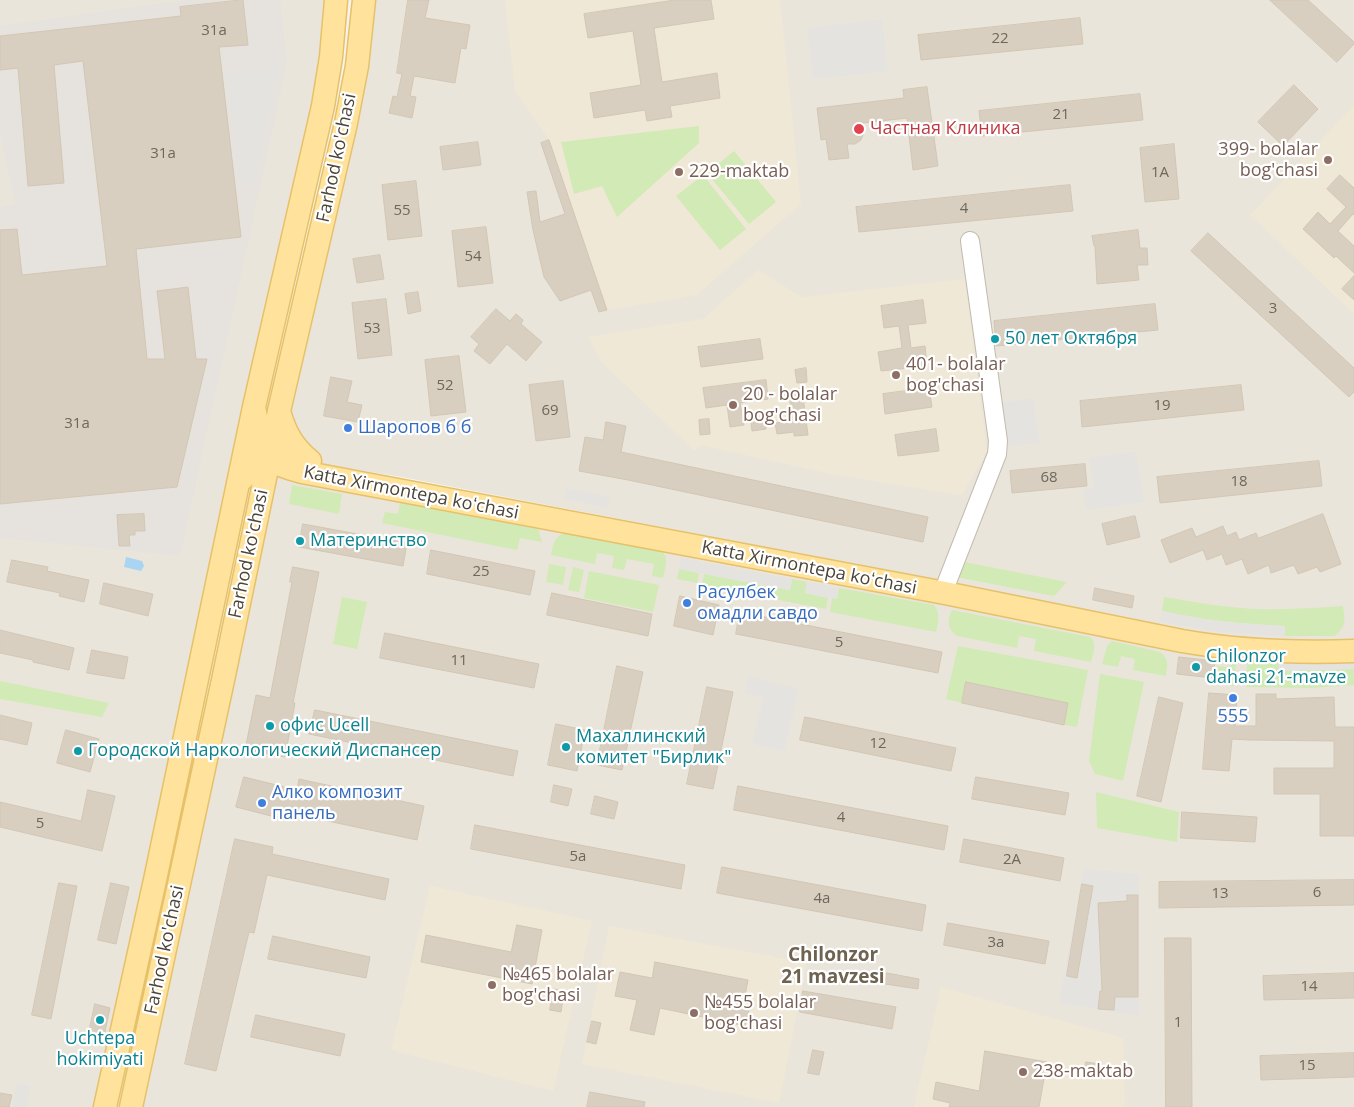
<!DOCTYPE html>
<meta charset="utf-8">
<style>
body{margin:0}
canvas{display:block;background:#f6f3ec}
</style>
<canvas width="1354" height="1107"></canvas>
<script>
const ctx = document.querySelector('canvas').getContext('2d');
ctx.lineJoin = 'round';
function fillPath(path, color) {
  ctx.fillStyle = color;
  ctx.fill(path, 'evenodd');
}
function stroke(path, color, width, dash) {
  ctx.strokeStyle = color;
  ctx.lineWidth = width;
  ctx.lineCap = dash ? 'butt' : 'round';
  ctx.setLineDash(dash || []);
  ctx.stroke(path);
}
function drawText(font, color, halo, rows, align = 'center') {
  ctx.font = font + ' "Open Sans",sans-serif';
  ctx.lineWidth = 4.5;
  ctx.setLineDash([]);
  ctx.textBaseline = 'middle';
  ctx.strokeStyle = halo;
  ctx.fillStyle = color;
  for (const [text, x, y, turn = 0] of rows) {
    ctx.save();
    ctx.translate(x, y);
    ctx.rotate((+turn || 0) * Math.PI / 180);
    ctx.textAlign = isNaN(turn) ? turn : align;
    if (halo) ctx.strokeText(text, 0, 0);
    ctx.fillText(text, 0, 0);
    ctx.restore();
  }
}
fillPath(new Path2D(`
 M0 0H336L105 1107H0Z
 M364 0H1354V641H1280L1209 636 947 582 402 477 284 458 1154 636 1354 651V1107H131Z`), '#eae5da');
fillPath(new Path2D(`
 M185 0H280L287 62 180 556 0 538V208L16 204 0 135V26Z`), '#e6e2dd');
fillPath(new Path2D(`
 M505 0H780L801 204 697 295 607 310 549 140 515 91Z
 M1354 105V314L1250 215Z
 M758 270 802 297 965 279 987 452 962 495 831 474 701 445 695 451 603 364 588 337 703 319Z
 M430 886 592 921 553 1091 391 1050Z
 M609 926 807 963 779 1103 582 1064Z
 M941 987 1123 1038 1125 1107H914Z`), '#efe8d6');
fillPath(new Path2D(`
 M699 126V143L617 217 602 186 574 194 561 142Z
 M734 151 776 202 749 224 707 173Z
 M703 175 746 229 720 250 676 196Z
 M292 485 342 494 339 514 289 504Z
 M400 502 538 529 542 542 520 538 517 550 382 523 385 512 398 514Z
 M564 533 661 551C670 557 665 568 663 578L652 576 654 564 627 559 624 570 612 568 614 556 597 553 595 564 551 555C553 545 554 537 564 533Z
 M964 562 1067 582 1054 596 956 577Z
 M549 564 566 567 563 585 546 582Z
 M573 567 584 570 579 592 568 590Z
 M679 569 699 573 697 583 677 579Z
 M589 571 659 585 653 612 584 598Z
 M704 574 766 586 764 597 702 585Z
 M792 579 807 582 805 593 828 598 826 609 768 598 770 586 790 590Z
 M839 588 934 605C941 614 938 622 936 632L830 612 832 598 837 599Z
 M342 597 367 602 357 649 333 644Z
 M1164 597C1194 602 1223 607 1253 609 1283 610 1313 608 1343 606 1345 621 1347 625 1335 636H1285V626C1243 624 1203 620 1162 611Z
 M952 610 1090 637C1098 643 1093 654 1091 662L1034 651 1036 639 1019 636 1017 648 957 636C947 629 947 620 952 610Z
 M1112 641 1160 652C1170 660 1167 664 1166 676L1133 670 1135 659 1121 656 1118 667 1102 664 1107 646Z
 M958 646 1088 670 1077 727 1064 725 1068 703 967 682 962 703 946 699Z
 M1251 661H1278L1279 671 1354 669V685L1310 688 1246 687 1247 665 1248 662Z
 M1236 663 1234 686 1214 684 1216 666 1226 667Z
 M1100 674 1144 682 1123 781 1095 774 1089 761Z
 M0 681 109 703 102 717 0 699Z
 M1096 792 1179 812 1177 842 1097 828Z`), '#d2eab5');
fillPath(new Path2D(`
 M882 19 888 71 813 79 807 28Z
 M277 68 255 180 240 183 228 73Z
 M1033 398 1040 443 1006 446 1003 402Z
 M1136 451 1144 502 1086 510 1083 489 1094 488 1089 458Z
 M566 488 610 497 608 508 564 499Z
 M681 558 792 579 790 590 679 569Z
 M807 582 839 588 837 599 805 593Z
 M1162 611 1192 617 1222 622 1285 626V636L1220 632 1160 622Z
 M1354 659V669L1279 671 1278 661Z
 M749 676 799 689 784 752 752 744 763 698 745 693Z
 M1084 869 1139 874V1016L1059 1003Z
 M17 1083 31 1086 26 1107H12Z`), '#e5e3e0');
fillPath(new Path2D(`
 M126 557 142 561 144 566 141 571 124 567Z`), '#a9d4f2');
const building = new Path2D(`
 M243 0 248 45 219 47 241 237 136 249 147 359H165L157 291 188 287 196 359H207L177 487 0 504V230L17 229 22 275 107 266 83 61 54 65 64 183 28 186 18 68 0 70V36L181 16 180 7Z
 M408 0H429L425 18 470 25 466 49 461 48 455 83 414 76 410 96 416 97 412 118 389 113 393 96 397 97 402 74 397 73Z
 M675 0H711L714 19 654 28 662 82 717 73 720 98 670 106 672 117 647 121 645 110 594 118 590 93 641 85 633 31 588 38 584 14Z
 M1270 0H1308L1354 42V44L1337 62Z
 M1080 18 1083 44 921 60 918 35Z
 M1294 85 1318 109 1283 146 1258 122Z
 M927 87 938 166 913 170 907 118 863 123 864 132 861 140 855 144H847L849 158 829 160 826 139 821 140 817 108 904 98 903 90Z
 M1140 94 1143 120 982 136 979 111Z
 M549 140 607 310 599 312 591 290 560 301 544 277 533 230 527 192 536 191 540 222 565 214 541 143Z
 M478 142 481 165 443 170 440 147Z
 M1174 144 1179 199 1145 202 1140 148Z
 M1340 175 1354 188V215L1353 214 1338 231 1354 246V273L1336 256 1334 258 1303 229 1318 212 1330 224 1346 207 1327 189Z
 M416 181 422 236 388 240 382 185Z
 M1070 185 1073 211 859 232 856 207Z
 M486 227 493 283 458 287 452 231Z
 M1138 230 1140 248H1147L1148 265H1137L1139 280 1097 284 1095 246H1094L1092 236Z
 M1208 233 1354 368V392L1349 397 1191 251Z
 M380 255 384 279 357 283 353 259Z
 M1354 276V300L1342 289Z
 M418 292 421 311 408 314 405 294Z
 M386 299 392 355 358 359 352 303Z
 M923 300 926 323 908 325 911 348 925 346 927 366 881 371 878 352 902 348 899 326 884 328 881 306Z
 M1155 304 1158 330 996 346 994 321Z
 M496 309 510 321 516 314 523 320 521 324 542 342 526 361 507 344 490 364 474 351 479 344 471 337Z
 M760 339 763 359 701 367 698 347Z
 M459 356 466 412 431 416 425 360Z
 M806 368 807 382 797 383 795 370Z
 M331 377 352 381 347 402 362 405 358 422 324 416Z
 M766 380 768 399 740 403 744 425 730 427 727 405 706 408 703 388Z
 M563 381 570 437 536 441 529 385Z
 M1241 385 1244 410 1082 427 1080 401Z
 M929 388 932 407 885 414 883 394Z
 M802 389 808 435 794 436V432L777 434 775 423 792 421 789 391Z
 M709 419 710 434 700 435 699 420Z
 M765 420 766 429 752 431 751 422Z
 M606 422 626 426 621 452 928 517 923 542 628 480 579 471 585 437 603 440Z
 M936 429 939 451 898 456 895 435Z
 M1319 461 1322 486 1160 503 1157 477Z
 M1085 464 1087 486 1012 493 1010 471Z
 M144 514 145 531H135V535H129L130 546H119L117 515Z
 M1323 514 1341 564 1320 572 1317 567 1298 574 1294 565 1271 573 1269 565 1248 574 1242 559 1226 565 1222 554 1207 560 1203 550 1170 563 1161 540 1192 528 1196 537 1223 526 1227 536 1236 532 1239 540 1256 533 1258 538Z
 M1135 516 1140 537 1107 545 1102 524Z
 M303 524 407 543 403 566 299 547Z
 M431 550 535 571 530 595 427 574Z
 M12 560 48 567 47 571 89 580 84 602 59 596 60 593 7 582Z
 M293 567 319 572 293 703H295L285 757 245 750 256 695 270 698 292 582H290Z
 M104 583 153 594 148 616 100 604Z
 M1095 588 1134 596 1132 608 1093 600Z
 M552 593 652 614 648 636 547 615Z
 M680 596 719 605 713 635 674 626Z
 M740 612 942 652 938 673 736 634Z
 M0 630 74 648 69 670 33 662V660L0 653Z
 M385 633 539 664 534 688 380 658Z
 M92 650 128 657 124 679 87 673Z
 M1179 657 1215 661 1213 678 1177 674Z
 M617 666 643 672 622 770 597 765Z
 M966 682 1068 703 1064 725 962 703Z
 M707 687 733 692 713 789 687 784Z
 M1209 693 1237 695 1235 726H1256V694H1276V699L1334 697 1335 727H1354V836H1320V794H1274V768H1334V741L1249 740 1232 739 1229 771 1203 769Z
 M1159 697 1183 703 1161 802 1137 796Z
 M315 710 518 751 513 776 309 734Z
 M0 715 32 723 27 745 0 739Z
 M805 717 956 748 951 771 800 740Z
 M556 724 585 730 577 771 548 765Z
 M66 730 99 739 90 772 57 763Z
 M244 777 297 790 299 779 424 806 417 840 276 810 275 817 236 807Z
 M976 777 1069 793 1065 815 972 799Z
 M554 785 572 789 568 806 551 802Z
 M738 786 948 826 944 850 734 810Z
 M88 790 115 796 102 851 0 827V802L81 821Z
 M595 796 618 802 614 819 591 814Z
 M1182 812 1257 817 1255 842 1181 838Z
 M475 825 685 865 681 889 471 849Z
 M235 839 273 847 272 854 389 879 385 900 267 875 254 933 249 932 216 1071 185 1064Z
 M964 839 1064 858 1060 881 960 862Z
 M722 867 926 905 922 931 717 893Z
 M1354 880V905L1159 908V882Z
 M59 883 77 886 51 1019 32 1015Z
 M111 883 129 887 116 944 98 940Z
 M1082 884 1093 886 1077 978 1067 976Z
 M1127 895H1138V997H1115L1114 1010 1098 1009 1100 991H1102L1098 903 1127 901Z
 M948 923 1049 941 1045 964 944 945Z
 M517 925 542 930 532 984 421 962 426 935 511 952Z
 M273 936 370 957 366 978 268 959Z
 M1165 938H1191L1192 1107H1166Z
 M655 962 748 980 744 1001 751 1002 745 1026 660 1008 654 1035 630 1030 637 1000 615 996 620 972 652 978Z
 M887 973 919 979 918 989 885 984Z
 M1354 973V998L1264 1000 1263 976Z
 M554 989 564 991 561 1012 550 1010Z
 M803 991 896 1007 892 1029 800 1012Z
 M95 1004 110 1008 104 1036 89 1033Z
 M256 1015 345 1034 340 1056 251 1037Z
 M592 1021 601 1023 596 1044 587 1042Z
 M813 1050 824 1052 819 1075 808 1073Z
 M985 1051 1047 1062 1039 1107H949L950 1103 933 1099 936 1082 979 1091Z
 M1354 1053V1077L1261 1080 1260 1056Z
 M1086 1062 1099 1064 1097 1076 1084 1074Z
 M590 1092 645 1102 644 1107H587Z
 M0 1093 12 1095 9 1107H0Z`);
fillPath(building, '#d8cfc1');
stroke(building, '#d3c7b4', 1);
const minor = new Path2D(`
 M945 593 947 582 997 454 998 441 970 241`);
const major = new Path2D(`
 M254 407C257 420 259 450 269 459 279 466 291 469 302 472L945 593 1182 641C1239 651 1297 653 1354 651
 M279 411C285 433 293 447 310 461
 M238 483 259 462 269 458H282
 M105 1107 155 880 254 407 323 106 331 57 336 0
 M131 1107 223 680 279 411 346 123 357 66 364 0`);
stroke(minor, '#c2bbae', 20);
stroke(major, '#e6c16a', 25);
stroke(minor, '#fff', 18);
stroke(major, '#ffe39c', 22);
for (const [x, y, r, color] of [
 [859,129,6,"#e0444e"],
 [1328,160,5,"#8d6e63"],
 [679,172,5,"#8d6e63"],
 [995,339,5,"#0f9aa8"],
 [896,375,5,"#8d6e63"],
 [733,405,5,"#8d6e63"],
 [348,428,5,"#3f7fe0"],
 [300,541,5,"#0f9aa8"],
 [687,603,5,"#3f7fe0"],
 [1196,667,5,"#0f9aa8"],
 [1233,698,5,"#3f7fe0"],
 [270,726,5,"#0f9aa8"],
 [566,747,5,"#0f9aa8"],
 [78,751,5,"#0f9aa8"],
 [262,803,5,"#3f7fe0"],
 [492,985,5,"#8d6e63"],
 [694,1013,5,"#8d6e63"],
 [100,1020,5,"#0f9aa8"],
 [1023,1072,5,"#8d6e63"]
]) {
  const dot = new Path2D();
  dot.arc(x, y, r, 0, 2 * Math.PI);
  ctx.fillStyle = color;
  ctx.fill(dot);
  stroke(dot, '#fff', 2);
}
drawText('15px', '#6e675b', null, [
 ["31а",214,31],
 ["22",1000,39],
 ["21",1061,115],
 ["31а",163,154],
 ["1А",1160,173],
 ["4",964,209],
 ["55",402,211],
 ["54",473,257],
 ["3",1273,309],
 ["53",372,329],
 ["52",445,386],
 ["19",1162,406],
 ["69",550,411],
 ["31а",77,424],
 ["68",1049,478],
 ["18",1239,482],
 ["25",481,572],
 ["5",839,643],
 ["11",459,661],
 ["12",878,744],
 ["4",841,818],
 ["5",40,824],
 ["5а",578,857],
 ["2А",1012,860],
 ["6",1317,893],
 ["13",1220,894],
 ["4а",822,899],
 ["3а",996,943],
 ["14",1309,987],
 ["1",1178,1023],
 ["15",1307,1066]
]);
drawText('18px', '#be3a42', '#fff', [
 ["Частная Клиника",870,129]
], 'left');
drawText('18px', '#785e54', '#fff', [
 ["399- bolalar",1318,150,"right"],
 ["bog'chasi",1318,171,"right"],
 ["229-maktab",689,172],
 ["401- bolalar",906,365],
 ["bog'chasi",906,386],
 ["20 - bolalar",743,395],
 ["bog'chasi",743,416],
 ["№465 bolalar",502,975],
 ["bog'chasi",502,996],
 ["№455 bolalar",704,1003],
 ["bog'chasi",704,1024],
 ["238-maktab",1033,1072]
], 'left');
drawText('18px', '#4b4439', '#fff', [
 ["Farhod ko'chasi",337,158,-78],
 ["Katta Xirmontepa koʻchasi",411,493,11],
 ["Farhod ko'chasi",249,554,-78],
 ["Katta Xirmontepa koʻchasi",809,568,11],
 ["Farhod ko'chasi",165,950,-78]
]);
drawText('18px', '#0d838f', '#fff', [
 ["50 лет Октября",1005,339],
 ["Материнство",310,541],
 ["Chilonzor",1206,657],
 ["dahasi 21-mavze",1206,678],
 ["офис Ucell",280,726],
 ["Махаллинский",576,737],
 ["комитет \"Бирлик\"",576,758],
 ["Городской Наркологический Диспансер",88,751],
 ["Uchtepa",100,1039,"center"],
 ["hokimiyati",100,1060,"center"]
], 'left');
drawText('18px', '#366cbe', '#fff', [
 ["Шаропов б б",358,428],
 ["Расулбек",697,593],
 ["омадли савдо",697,614],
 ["555",1233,717,"center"],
 ["Алко композит",272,793],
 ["панель",272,814]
], 'left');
drawText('bold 19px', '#6e6250', '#fff', [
 ["Chilonzor",833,956],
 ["21 mavzesi",833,978]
]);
</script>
